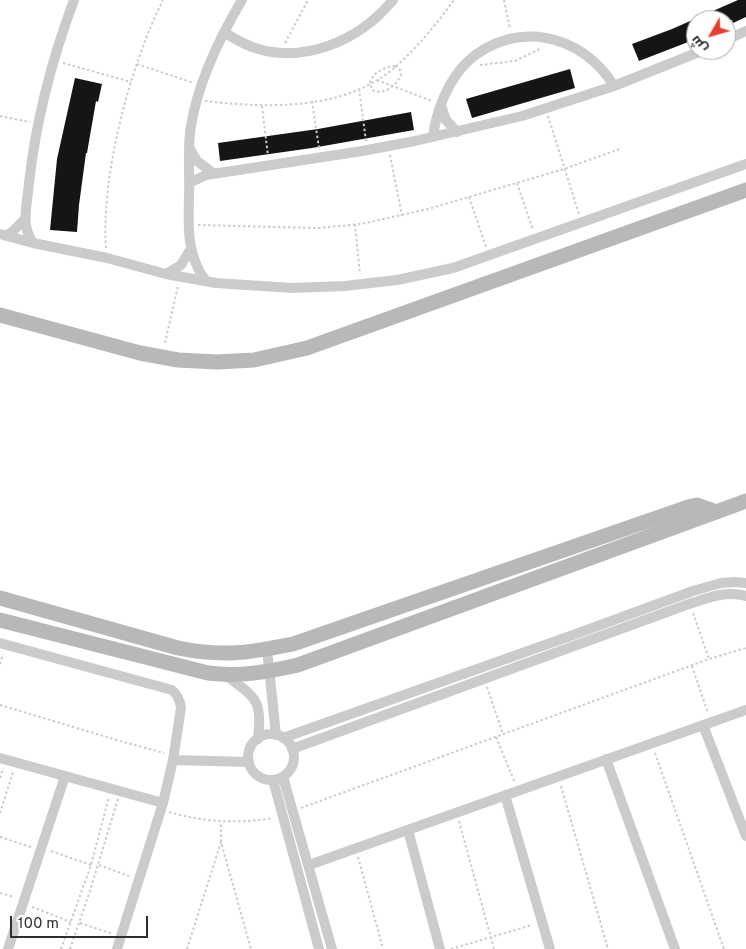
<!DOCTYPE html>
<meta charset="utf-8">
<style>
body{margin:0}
#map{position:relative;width:746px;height:949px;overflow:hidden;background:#fff;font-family:Overpass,Cairo,sans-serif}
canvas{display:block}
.north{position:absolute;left:686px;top:10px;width:50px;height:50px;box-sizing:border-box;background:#fff;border:1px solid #ababab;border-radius:50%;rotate:232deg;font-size:14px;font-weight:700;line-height:20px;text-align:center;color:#2e2e2e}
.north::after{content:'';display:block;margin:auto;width:18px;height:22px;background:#ea3c2c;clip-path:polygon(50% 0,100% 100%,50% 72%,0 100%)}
.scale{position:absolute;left:10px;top:916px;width:138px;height:22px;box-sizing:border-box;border:2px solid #2e2e2e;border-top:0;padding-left:6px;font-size:15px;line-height:18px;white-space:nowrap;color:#2e2e2e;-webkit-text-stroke:4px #fff;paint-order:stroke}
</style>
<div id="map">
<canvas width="746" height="949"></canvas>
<div class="north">ش</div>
<div class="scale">100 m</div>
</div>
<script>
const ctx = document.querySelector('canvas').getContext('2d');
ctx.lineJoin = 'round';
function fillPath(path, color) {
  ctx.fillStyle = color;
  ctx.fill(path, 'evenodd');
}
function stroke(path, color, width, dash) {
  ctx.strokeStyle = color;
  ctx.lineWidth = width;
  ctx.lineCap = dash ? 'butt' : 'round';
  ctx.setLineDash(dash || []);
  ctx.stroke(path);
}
fillPath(new Path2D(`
 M738 0H746V17L733 23 732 20H696V39L639 61 632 44 672 29Z
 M570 69 575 88 472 118 466 99Z
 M75 78 102 84 98 102 96 101 87 153H86L79 205 77 232 50 230 57 159Z
 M411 112 414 130 312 148 220 161 218 143 318 129Z`), '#151515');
stroke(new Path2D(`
 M504 0 510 29
 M285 43 308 0
 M63 63 131 82
 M137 64 194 83
 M480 65 515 61 542 48
 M395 66 400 70 401 75C396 86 384 96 372 90L370 82C374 72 384 67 395 66Z
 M377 80 432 101
 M359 89 366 141
 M205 101C267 108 342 111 393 69 416 49 436 25 454 0
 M312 101 319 148
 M262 106 268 156
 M0 116 30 122
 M548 116 579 214
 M390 155 402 216
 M517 183 533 230
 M469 197 486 247
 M355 224 360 274
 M198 225 317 228 361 224 428 209 564 169 620 149
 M106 248C101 174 130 66 163 0
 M165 343 178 286
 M693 613 709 659
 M0 664 3 654
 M692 666 708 713
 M487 687 503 734
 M0 705 120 741 164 753
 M496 737 515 783
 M655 753 724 949
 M0 778 3 768
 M561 786 608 949
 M301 808 709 659 746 648
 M169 812C204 822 237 824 273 818
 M0 813 13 772
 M459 821 494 949
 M0 837 31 847
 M221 842V822
 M51 851 91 865
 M358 857 383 949
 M99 865 129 876
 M0 893 14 897
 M32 907 71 922
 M80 923 113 934
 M61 949 91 865 109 797
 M70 949 89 894 118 799
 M187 949 221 842 251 949
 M451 949 532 925`), '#cbcbcb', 2, [2.5, 2.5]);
stroke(new Path2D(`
 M224 32C233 38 242 43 252 47 303 65 359 41 393 0
 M726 40 746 31
 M441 105 446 120 457 132
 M433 137C436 111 448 81 467 62 514 19 582 33 614 86
 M190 149 197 161 213 173
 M189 183 206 175 362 151 415 141 522 116 614 86 704 50
 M0 234 33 243 107 258 166 274 216 283 292 288 345 286 397 280 453 268 746 164
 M6 236 13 231 25 219
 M33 243C29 237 27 232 26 225 24 212 28 197 29 183 36 120 52 59 74 0
 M166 274 181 265 190 250
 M206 281C187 257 188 228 189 198 190 177 187 146 191 126 198 83 220 37 242 0
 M0 643 172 690C178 695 180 700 181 708L173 760 163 803 117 949
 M267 649 276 735
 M225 675C255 697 263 699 258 739
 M703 725 746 836
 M248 757a23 23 0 1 1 46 0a23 23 0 1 1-46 0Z
 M283 738 573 635 693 591 721 583 735 582 746 583
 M292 749 689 604C708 598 726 590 746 596
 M0 758 163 803
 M606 759 675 949
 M173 760 249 762
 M283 777 332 949
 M273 780 319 949
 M505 795 550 949
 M408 830 440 949
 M309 865 746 710
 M8 949 65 776`), '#cbcbcb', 10);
stroke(new Path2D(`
 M0 315 140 353 178 360 217 362 254 360 307 348 746 190
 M0 598 178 648C223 657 248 653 293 644L688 507 697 505 717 512
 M0 620 208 673C240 677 267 672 298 665L746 501`), '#b8b8b8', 15);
</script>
